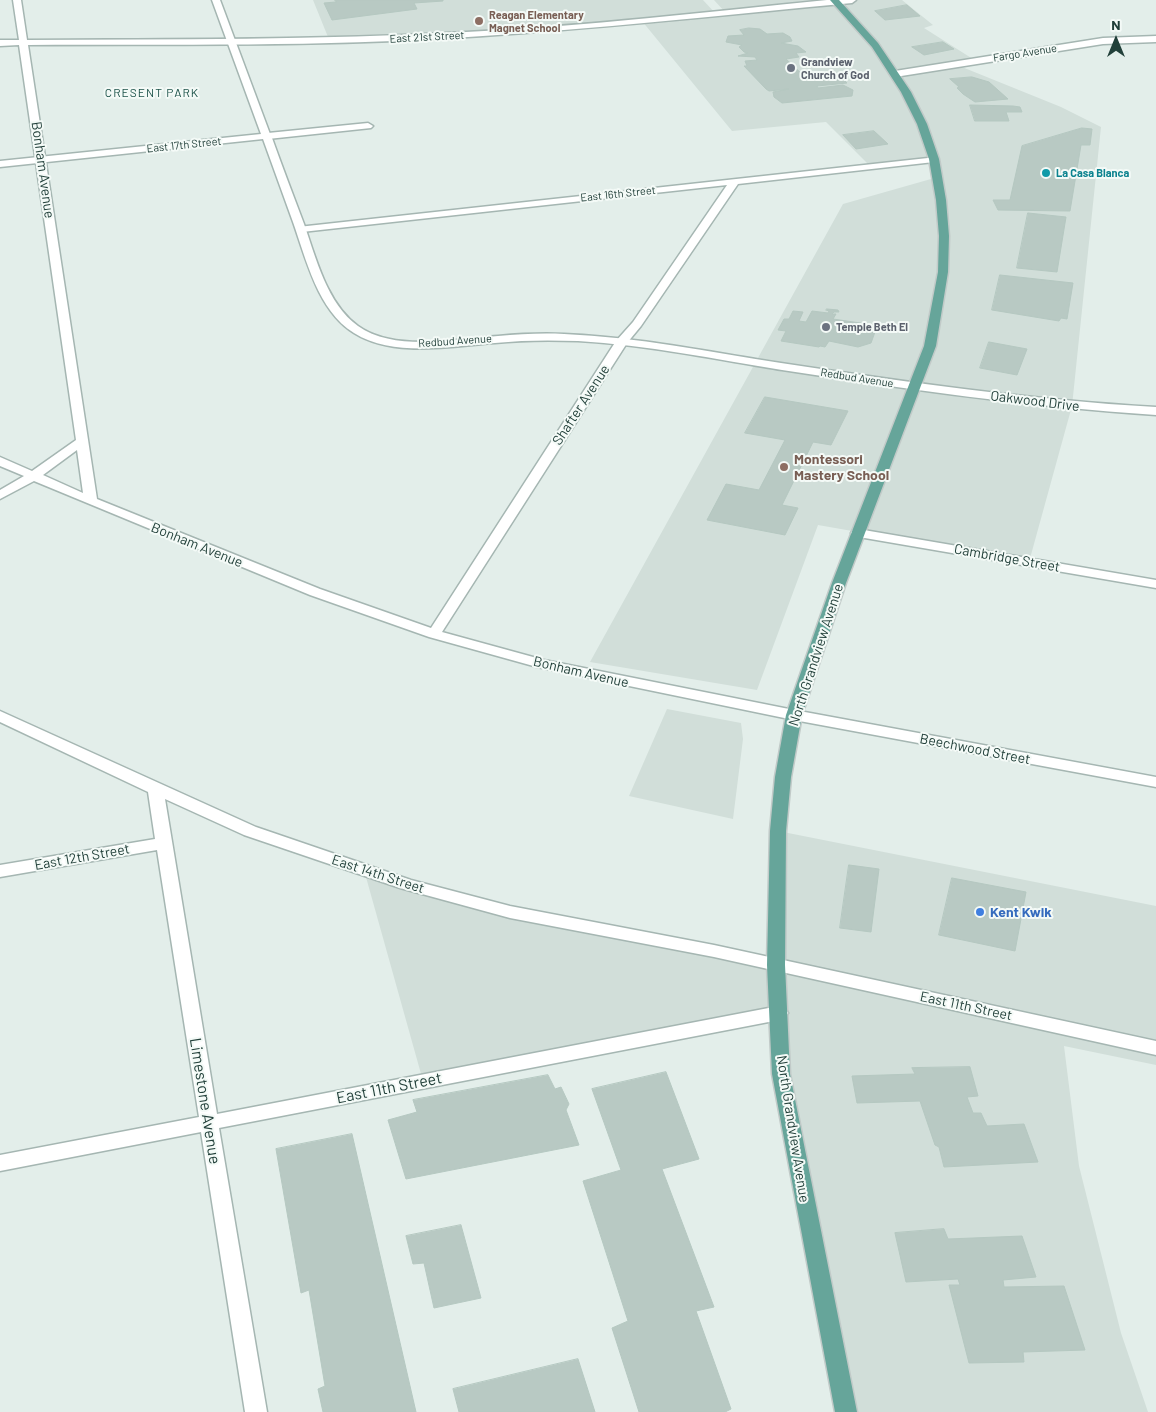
<!DOCTYPE html>
<style>
body{margin:0}
#map{position:relative;width:1156px;height:1412px;overflow:hidden;background:#e3eeea;font-family:Barlow,sans-serif}
canvas{display:block}
.north{position:absolute;left:1091px;top:15px;width:50px;height:50px;-webkit-text-stroke:4px #f4faf7;paint-order:stroke;rotate:0deg;font-size:14px;font-weight:700;line-height:20px;text-align:center;color:#22403a}
.north::after{content:'';display:block;margin:auto;width:18px;height:22px;background:#22403a;clip-path:polygon(50% 0,100% 100%,50% 72%,0 100%)}
</style>
<div id="map">
<canvas width="1156" height="1412"></canvas>
<div class="north">N</div>
</div>
<script>
const ctx = document.querySelector('canvas').getContext('2d');
ctx.lineJoin = 'round';
function fillPath(path, color) {
  ctx.fillStyle = color;
  ctx.fill(path, 'evenodd');
}
function stroke(path, color, width, dash) {
  ctx.strokeStyle = color;
  ctx.lineWidth = width;
  ctx.lineCap = dash ? 'butt' : 'round';
  ctx.setLineDash(dash || []);
  ctx.stroke(path);
}
function drawText(font, color, halo, rows, align = 'center') {
  ctx.font = font + ' Barlow,sans-serif';
  ctx.lineWidth = 4;
  ctx.setLineDash([]);
  ctx.textBaseline = 'middle';
  ctx.strokeStyle = halo;
  ctx.fillStyle = color;
  for (const [text, x, y, turn = 0] of rows) {
    ctx.save();
    ctx.translate(x, y);
    ctx.rotate((+turn || 0) * Math.PI / 180);
    ctx.textAlign = isNaN(turn) ? turn : align;
    if (halo) ctx.strokeText(text, 0, 0);
    ctx.fillText(text, 0, 0);
    ctx.restore();
  }
}
fillPath(new Path2D(`
 M313 0H703L716 14 725 12 714 0H902L933 25 924 28 976 61 957 65 1061 107 1101 127 1072 406 1029 562 818 525 757 690 590 662 843 204 938 177 934 159 870 166 826 122 732 131 642 21 559 29 328 37Z
 M667 709 741 723 743 739 733 819 629 796Z
 M778 831 1156 906V1065L1064 1046 1079 1166 1121 1333 1148 1412H846L779 1013 423 1081 364 870 406 884 776 965Z`), '#d1ded9');
const building = new Path2D(`
 M335 0H443V1L414 3 417 9 332 20 324 3 336 2Z
 M907 5 920 16 885 20 875 11Z
 M749 28 760 29 767 34 783 33 790 37 792 41 781 43 798 46 806 52 796 53 799 57 786 59 804 76 837 73 847 83 817 86 818 88 843 85 853 90 852 96 782 103 774 97 773 92 789 89 769 91 766 89 744 66H747L745 61 757 60 755 57 738 56 748 53 744 52 739 47 742 45 726 42 728 36 744 35 740 30Z
 M943 42 954 49 924 55 912 47Z
 M972 77 989 82 1008 99 975 102 963 94 957 88 959 87 950 79Z
 M970 105 1013 106 1020 107 1022 112H1006L1009 121H975Z
 M1082 128 1092 129 1090 145H1081L1070 211 998 210 993 200H1010L1022 146Z
 M874 131 888 144 856 149 843 135Z
 M1028 213 1066 217 1057 272 1017 268Z
 M1000 275 1073 283 1067 319 1061 318 1059 321 992 310Z
 M827 309 838 310 839 312H834L832 314H836L833 319 874 325 872 332H875L871 343 858 347 829 341 825 347 820 346 819 347 781 341 786 331 778 330 784 319H789L793 311 803 312 799 321 806 322 812 311 828 313 829 311 826 310Z
 M989 342 1027 349 1017 375 980 368Z
 M765 397 848 411 831 445 813 442 782 505 798 508 785 535 707 520 726 484 759 490 785 440 745 433Z
 M849 865 879 869 871 932 840 928Z
 M952 878 1026 892 1015 951 939 935Z
 M970 1067 978 1096 967 1097 973 1113H981L987 1126 1024 1124 1038 1162 944 1167 939 1147 935 1145 920 1101 857 1103 852 1076 915 1074 912 1068Z
 M666 1072 699 1159 662 1169 714 1307 696 1311 731 1409 725 1412H639L612 1328 628 1321 583 1181 621 1170 592 1089Z
 M548 1075 555 1089 561 1087 569 1104 566 1110 579 1145 406 1179 388 1120 417 1112 413 1100Z
 M352 1134 416 1412H323L318 1389 325 1386 309 1290 301 1293 276 1149Z
 M461 1225 481 1298 434 1308 424 1263 413 1264 406 1236Z
 M944 1229 948 1239 1022 1236 1036 1277 1003 1280 1004 1287 1064 1286 1085 1350 1023 1352 1024 1362 969 1363 949 1285H960L958 1279 906 1282 895 1233Z
 M578 1359 595 1412H459L453 1389Z`);
fillPath(building, '#b8c9c3');
stroke(building, '#b5c8c1', 1);
const minor = new Path2D(`
 M13 0H21L27 40C173 39 320 40 466 32 587 26 707 12 827 0H856L852 3C724 15 596 29 468 37 322 47 174 44 28 45L97 499 320 589 431 628 616 341 633 322 727 185 302 232 298 231 297 229 298 227 937 157V161L934 162 738 184 641 326 627 343 442 632 544 660 794 710 1156 777V787L794 720 537 667 429 637 310 595 34 481 0 499V490L24 476 0 466V457L32 471 76 440 19 45 0 46V40H19ZM77 450 83 493 43 475Z
 M1156 36V42L1103 44 895 77 890 74 895 71 1103 38Z
 M368 123 373 126 371 128 268 139 263 136 268 133Z
 M858 529 1156 580V588L853 536 851 533 853 530Z
 M0 711 256 827 411 880 510 906 714 945 1156 1041V1055L714 957 510 918 400 888 244 835 165 799 217 1114 779 1006 785 1008 788 1013 785 1018 779 1020 219 1128 267 1412H245L201 1132 0 1171V1155L199 1117 157 850 0 877V865L155 839 148 792 0 722Z`);
const tertiary = new Path2D(`
 M212 0H220L270 134 273 136 272 138C282 166 293 195 304 224 316 258 327 304 358 326 394 352 456 339 498 336 520 334 542 333 564 334 638 337 709 352 781 363 906 382 1030 400 1156 407V415C1030 407 906 389 782 370 714 359 647 345 578 341 550 340 523 340 495 343 451 346 394 358 354 333 318 311 306 259 293 222 283 194 273 167 263 139L0 167V161L261 134Z`);
const primary = new Path2D(`
 M830 0H839L878 43 911 92 927 124 939 159 946 200 949 236 948 272 936 346 846 583 802 715 791 777 786 831 785 965 790 1074 857 1412H835L772 1074 767 965 770 831 775 777 786 715 832 583 924 346 938 272 939 236 936 200 929 159 917 124 901 92 872 47Z`);
stroke(minor, '#a5b6b2', 3);
stroke(tertiary, '#a5b6b2', 3);
stroke(primary, '#c1cac8', 3);
fillPath(minor, '#fff');
fillPath(tertiary, '#fff');
fillPath(primary, '#66a59a');
for (const [x, y, r, color] of [
 [479,21,5,"#8d6e63"],
 [791,68,5,"#6b7280"],
 [1046,173,5,"#0f9aa8"],
 [826,327,5,"#6b7280"],
 [784,467,5,"#8d6e63"],
 [980,912,5,"#3f7fe0"]
]) {
  const dot = new Path2D();
  dot.arc(x, y, r, 0, 2 * Math.PI);
  ctx.fillStyle = color;
  ctx.fill(dot);
  stroke(dot, '#f4faf7', 2);
}
drawText('bold 11px', '#785e54', '#f4faf7', [
 ["Reagan Elementary",489,15],
 ["Magnet School",489,28]
], 'left');
drawText('11px', '#22403a', '#f4faf7', [
 ["East 21st Street",427,37,-3],
 ["Fargo Avenue",1025,53,-9],
 ["East 17th Street",184,145,-6],
 ["East 16th Street",618,194,-6],
 ["Redbud Avenue",455,341,-4],
 ["Redbud Avenue",857,378,9]
]);
drawText('bold 11px', '#5b616d', '#f4faf7', [
 ["Grandview",801,62],
 ["Church of God",801,75],
 ["Temple Beth El",836,327]
], 'left');
drawText('bold 11px', '#0d838f', '#f4faf7', [
 ["La Casa Blanca",1056,173]
], 'left');
ctx.letterSpacing = '1px';
drawText('12px', '#1d534a', '#f4faf7', [
 ["CRESENT PARK",152,93]
]);
ctx.letterSpacing = '0px';
drawText('14px', '#22403a', '#f4faf7', [
 ["Bonham Avenue",43,170,82],
 ["Oakwood Drive",1035,401,7],
 ["Shafter Avenue",581,405,-57],
 ["Bonham Avenue",197,545,22],
 ["Cambridge Street",1007,558,10],
 ["North Grandview Avenue",816,655,-72],
 ["Bonham Avenue",581,672,13],
 ["Beechwood Street",975,749,11],
 ["East 12th Street",82,857,-10],
 ["East 14th Street",378,874,18],
 ["East 11th Street",966,1006,12],
 ["North Grandview Avenue",793,1129,81]
]);
drawText('bold 14px', '#785e54', '#f4faf7', [
 ["Montessori",794,459],
 ["Mastery School",794,475]
], 'left');
drawText('bold 14px', '#366cbe', '#f4faf7', [
 ["Kent Kwik",990,912]
], 'left');
drawText('16px', '#22403a', '#f4faf7', [
 ["East 11th Street",389,1088,-11],
 ["Limestone Avenue",205,1101,81]
]);
</script>
